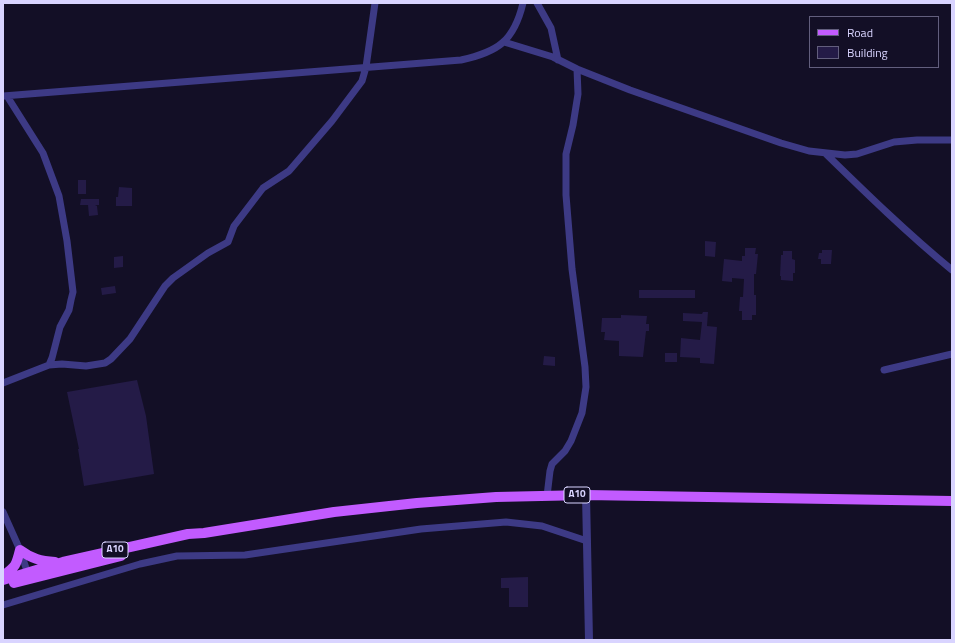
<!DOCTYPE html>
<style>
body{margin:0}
#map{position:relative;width:955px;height:643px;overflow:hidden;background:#130f26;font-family:"Titillium Web",sans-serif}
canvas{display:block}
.frame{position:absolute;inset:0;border:4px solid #d9d4ff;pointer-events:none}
.legend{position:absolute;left:809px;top:16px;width:130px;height:52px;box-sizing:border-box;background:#130f26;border:1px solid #625e7d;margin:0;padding:5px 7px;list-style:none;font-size:12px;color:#d9d4ff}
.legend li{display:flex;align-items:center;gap:8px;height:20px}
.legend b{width:20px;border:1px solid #625e7d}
</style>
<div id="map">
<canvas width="955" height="643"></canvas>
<div class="frame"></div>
<ul class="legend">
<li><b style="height:5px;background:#c25bff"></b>Road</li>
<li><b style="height:11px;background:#241b47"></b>Building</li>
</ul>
</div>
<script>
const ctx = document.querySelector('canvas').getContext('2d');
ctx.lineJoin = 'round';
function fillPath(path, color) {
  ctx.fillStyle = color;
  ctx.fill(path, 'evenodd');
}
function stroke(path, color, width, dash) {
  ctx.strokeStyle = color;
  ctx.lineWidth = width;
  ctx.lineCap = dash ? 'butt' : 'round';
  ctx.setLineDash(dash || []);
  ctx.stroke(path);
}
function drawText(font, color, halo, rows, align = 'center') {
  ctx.font = font + ' "Titillium Web",sans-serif';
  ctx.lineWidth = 3;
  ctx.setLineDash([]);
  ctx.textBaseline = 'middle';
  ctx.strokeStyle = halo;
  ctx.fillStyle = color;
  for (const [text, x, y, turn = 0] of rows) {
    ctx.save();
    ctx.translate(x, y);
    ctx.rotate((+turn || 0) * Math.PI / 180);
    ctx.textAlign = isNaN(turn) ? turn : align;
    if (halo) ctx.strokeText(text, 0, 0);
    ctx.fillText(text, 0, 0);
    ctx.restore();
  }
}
fillPath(new Path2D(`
 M78 180H86V194H78Z
 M119 187 132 188V206H116V197H118Z
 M81 199H99V205H95L97 206 98 215 89 216 88 205H80Z
 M705 241 716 242 715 257 705 256Z
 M745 248H756L755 254H758L756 274H754V295H756V315H752V320H742V311H739L740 297H743L744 279 732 278V282L722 281 724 259 742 261V256H745Z
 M822 250H832L831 264H821V259H818L819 253H822Z
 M783 251H792V259L795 260V273H793V281L781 280V276H780L781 255H783Z
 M123 256V267L114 268V257Z
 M115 286 116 293 102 295 101 288Z
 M639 290H695V298H639Z
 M703 312H708L707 326 717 327 714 364 700 363V358L680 357 681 338 700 340 702 322 683 321V313L702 314Z
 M621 315 647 316 646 324H649V331H646L643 357 619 356V341L604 340 605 332H601L602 318H621Z
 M665 353H677V362H665Z
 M544 356 555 357V366L543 365Z
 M137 380 146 416 154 474 84 486 78 449H79L67 392Z
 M528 577V607H509V588H501V578Z`), '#241b47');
stroke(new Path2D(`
 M537 3 551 28 558 60
 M504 42 553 57 577 69 630 90 781 143 809 151 845 155 857 154 894 142 917 140H952
 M3 96 461 60C498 52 514 41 523 3
 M825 153C866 193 907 233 952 270
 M49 365 62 364 86 366 105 363 111 359 130 339 165 286 173 278 208 253 228 242 234 226 263 188 289 171 332 121 362 81 366 67 375 3
 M884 370 952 354
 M3 383 49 365 52 358 60 327 69 310 71 300 73 292 67 241 59 196 43 153 7 96
 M547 496 550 471 552 464 565 451 571 441 582 413 586 387 585 367 572 269 566 195V154L573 125 578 94 577 69
 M3 512 20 550 29 577
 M3 605 140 564 177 556 245 555 421 529 506 522 542 526 587 541`), '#3d3a85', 7);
stroke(new Path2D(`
 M586 495 589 640`), '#3d3a85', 8);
stroke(new Path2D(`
 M3 576C16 566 16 566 20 550 32 559 41 561 55 562
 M3 580 63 562 188 534 204 533 334 512 417 503 496 497 586 495 952 501
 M14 583 121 556`), '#c25bff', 10);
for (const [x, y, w] of [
 [577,495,26],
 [115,550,26]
]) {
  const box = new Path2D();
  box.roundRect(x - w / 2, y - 8, w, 16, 3);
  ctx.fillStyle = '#130f26';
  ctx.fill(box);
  stroke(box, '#d9d4ff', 1);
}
drawText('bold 10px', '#d9d4ff', null, [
 ["A10",577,495],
 ["A10",115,550]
]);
</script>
